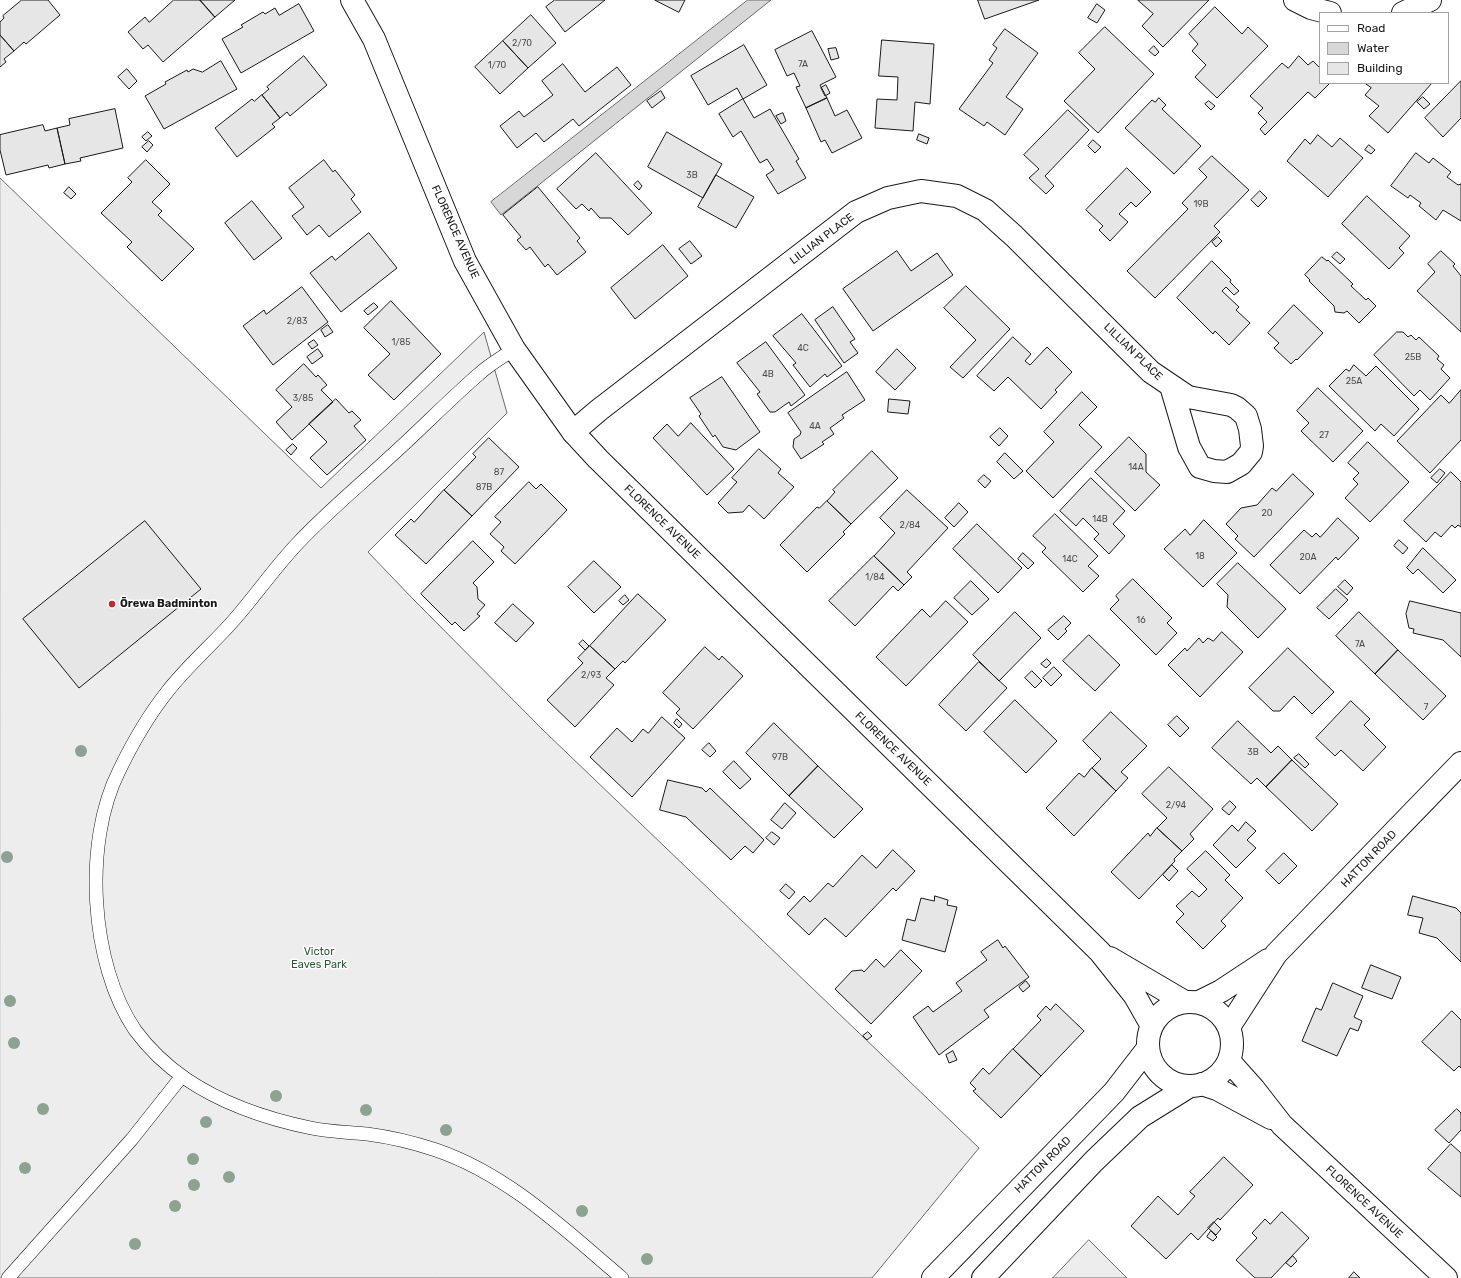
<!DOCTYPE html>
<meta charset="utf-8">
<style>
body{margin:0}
#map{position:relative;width:1461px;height:1278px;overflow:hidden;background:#fff;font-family:Rubik,sans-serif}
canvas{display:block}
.legend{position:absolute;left:1319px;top:12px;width:130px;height:72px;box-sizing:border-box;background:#fff;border:1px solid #a3a3a3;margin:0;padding:5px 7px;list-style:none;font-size:12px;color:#1a1a1a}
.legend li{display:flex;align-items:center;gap:8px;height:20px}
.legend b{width:20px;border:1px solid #a3a3a3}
</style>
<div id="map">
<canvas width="1461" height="1278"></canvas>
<ul class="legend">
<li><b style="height:5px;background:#fff"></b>Road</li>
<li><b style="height:11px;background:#d7d7d7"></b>Water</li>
<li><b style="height:11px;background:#e6e6e6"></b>Building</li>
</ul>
</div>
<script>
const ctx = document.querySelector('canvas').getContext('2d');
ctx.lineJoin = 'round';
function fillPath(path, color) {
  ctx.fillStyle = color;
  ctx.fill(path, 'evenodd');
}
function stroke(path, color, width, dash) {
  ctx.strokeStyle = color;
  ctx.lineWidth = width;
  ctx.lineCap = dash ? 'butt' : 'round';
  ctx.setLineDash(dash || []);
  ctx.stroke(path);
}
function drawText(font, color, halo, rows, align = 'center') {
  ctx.font = font + ' Rubik,sans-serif';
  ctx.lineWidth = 3;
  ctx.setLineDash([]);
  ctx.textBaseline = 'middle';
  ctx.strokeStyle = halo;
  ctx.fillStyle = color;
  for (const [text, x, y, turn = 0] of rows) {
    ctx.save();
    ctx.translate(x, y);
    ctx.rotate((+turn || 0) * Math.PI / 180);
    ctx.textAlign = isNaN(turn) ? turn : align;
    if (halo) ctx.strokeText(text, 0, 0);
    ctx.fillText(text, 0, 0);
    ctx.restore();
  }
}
const built = new Path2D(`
 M0 178 321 488 484 332 507 413 368 552 413 599 544 731 979 1148 872 1278H0Z
 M1089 1240 1127 1278H1053Z`);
fillPath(built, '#ededed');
stroke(built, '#6a6a6a', 1);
const water = new Path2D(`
 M748 0H771L501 215 491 202Z`);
fillPath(water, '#d7d7d7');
stroke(water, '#6a6a6a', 1);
const building = new Path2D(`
 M22 0H48L60 15 26 44 24 42 14 51 0 35V22L4 18 3 16Z
 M174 0H200L215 17 163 62 148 45 143 49 128 32 145 17 149 22Z
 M200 0H235L215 17Z
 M555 0H605L565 32 546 7Z
 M655 0H685L679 12Z
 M978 0H1039L985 19Z
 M1138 0H1209L1163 47 1142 26 1153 14Z
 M299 4 314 31 241 73 222 39 243 27 241 25 263 12 265 14 275 8 279 15Z
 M1097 4 1105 10 1097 23 1088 18Z
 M1215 7 1242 34 1248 27 1268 46 1217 98 1195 77 1206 65 1192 51 1198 44 1189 34Z
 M531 15 556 43 528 68 503 41Z
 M1105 27 1154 74 1098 133 1064 101 1095 69 1079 53Z
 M1005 29 1038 53 1006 97 1023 109 1005 135 987 122 984 126 959 109 993 63 989 60 997 48 993 45Z
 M812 31 836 77 820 85 827 98 806 108 796 87 800 86 794 73 787 76 775 50Z
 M0 35 14 51 4 59 6 62 0 67Z
 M882 40 934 44 930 104 915 102 913 131 875 128 877 99 897 100 898 77 879 76Z
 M503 41 528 68 500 94 475 67Z
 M744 45 767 85 743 99 737 88 708 105 691 76Z
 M1154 46 1159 52 1155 56 1149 51Z
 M836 48 839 58 831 60 828 49Z
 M304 56 327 85 290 116 287 112 280 118 262 95 269 89 267 87Z
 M1299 56 1308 65 1313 61 1320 68V83H1330L1315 98 1308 92 1265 135 1260 129 1267 122 1258 113 1263 108 1250 96 1282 63 1288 68Z
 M221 61 237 89 164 129 145 96 166 84 165 82 187 70 188 72 193 69 202 72Z
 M563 64 585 92 617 67 631 85 579 126 573 119 544 142 536 133 517 148 500 126 519 111 524 117 553 95 542 81Z
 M127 69 137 81 129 89 118 77Z
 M1461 81V118L1443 137 1425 118Z
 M1365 83H1432L1388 133 1369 116 1379 106 1365 95 1371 88Z
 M826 85 830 93 825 96 821 88Z
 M661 91 665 98 652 108 647 101Z
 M262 95 280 118 272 124 275 127 237 157 215 128 252 99 254 101Z
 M1423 97 1430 104 1424 109 1417 102Z
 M827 98 835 116 847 110 862 138 832 153 825 140 821 142 806 108Z
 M1159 98 1166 105 1162 109 1201 146 1174 174 1125 128 1152 100 1155 102Z
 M743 99 754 118 770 109 799 159 796 161 806 178 778 194 766 175 774 170 767 159 760 163 741 131 733 137 719 114Z
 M1209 101 1215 106 1211 110 1205 104Z
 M115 109 123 148 80 158 81 161 65 164 57 128 70 125 69 119Z
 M1068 110 1089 130 1045 176 1054 186 1046 194 1029 178 1039 169 1024 155Z
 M783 113 786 121 781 124 776 116Z
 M43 125 45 131 57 128 65 164 49 168 48 165 6 175 0 150V135Z
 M148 132 152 136 146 141 142 137Z
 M667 132 722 164 703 198 648 167Z
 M919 134 929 138 927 144 917 140Z
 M1318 135 1332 147 1340 138 1363 158 1328 197 1287 161 1305 139 1310 144Z
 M1093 140 1101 147 1095 153 1088 146Z
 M149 141 153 145 147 152 142 147Z
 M1369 145 1375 150 1371 154 1365 150Z
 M596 153 652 213 628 235 611 218H600L591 208 589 211 582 204 576 209 557 189Z
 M1416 153 1429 163 1433 158 1451 172 1447 177 1458 185 1461 184V221L1443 210 1436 220 1419 206 1421 203 1410 195 1408 198 1391 186Z
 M1212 156 1249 190 1214 226 1220 232 1155 298 1127 271 1188 209 1182 203 1207 177 1199 169Z
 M146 160 170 184 152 202 162 211 158 215 194 249 162 281 127 247 132 242 101 213 132 182 128 178Z
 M324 160 333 172 335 170 355 195 351 199 361 212 329 237 319 225 307 235 292 216 304 207 289 188Z
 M1127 168 1151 192 1136 207 1131 202 1119 214 1128 222 1110 241 1099 230 1103 226 1086 210Z
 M716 175 754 197 736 228 698 207Z
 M638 181 642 186 639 190 634 185Z
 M69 187 76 194 71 199 64 193Z
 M538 187 580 238 577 241 586 252 557 275 548 264 545 267 530 247 526 250 517 240 521 237 503 215Z
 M1260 191 1267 198 1258 207 1251 200Z
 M1367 196 1410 236 1399 248 1404 253 1389 269 1342 224Z
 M252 201 282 238 254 260 225 223Z
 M369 233 397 268 341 312 310 273 332 256 335 260Z
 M1218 237 1222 241 1216 247 1212 242Z
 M690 241 702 256 691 264 679 249Z
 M663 245 688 276 635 319 611 288Z
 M897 251 911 271 937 253 953 275 873 331 843 289Z
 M1441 251 1455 264 1453 266 1461 276V332L1417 291 1435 272 1428 264Z
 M1337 252 1345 259 1340 264 1332 257Z
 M1322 257 1327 261 1328 260 1353 284 1351 286 1366 300 1368 298 1376 306 1359 323 1347 311 1344 313 1335 312 1334 306 1309 281 1310 280 1305 275Z
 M1212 261 1231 280 1230 282 1239 291 1234 295 1226 287 1222 291 1239 307 1236 310 1250 323 1229 345 1215 331 1213 334 1177 298Z
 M966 286 1010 329 963 378 950 367 976 340 944 308Z
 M302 287 328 322 273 365 243 326 264 310 266 314Z
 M391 301 441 354 394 400 368 375 390 354 364 328Z
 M374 303 378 307 368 315 364 311Z
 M1294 305 1323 333 1297 360 1296 359 1291 364 1274 348 1279 343 1268 333Z
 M833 307 855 339 850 342 858 353 844 363 815 320Z
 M802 314 842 366 827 377 825 374 810 387 793 365 796 363 773 336Z
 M328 325 333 332 325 337 321 330Z
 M1397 332H1403L1408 337 1411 335 1416 340 1419 337 1439 356 1437 359 1444 365 1441 369 1450 378 1430 400 1420 390 1414 396 1374 355Z
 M1013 337 1031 354 1025 361 1030 365 1047 347 1072 372 1055 390 1057 392 1041 409 1008 377 994 391 977 376Z
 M314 340 318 345 312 349 308 344Z
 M766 342 805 395 791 406 789 402 775 412H770L757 394 760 392 737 363Z
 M318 349 323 356 312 364 307 357Z
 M897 349 916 368 895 390 876 372Z
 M304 364 316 377 318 375 327 385 321 390 333 402 292 440 276 422 292 407 276 390Z
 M1354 365 1366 376 1376 366 1419 409 1394 436 1381 424 1375 431 1329 386 1346 369 1349 371Z
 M847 372 865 400 842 415 844 418 830 428 834 434 822 442 824 444 801 459 793 447 794 439 800 435 801 432 788 413Z
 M722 377 760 432 736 450 723 447 715 435 713 437 699 416 701 414 690 398Z
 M1318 388 1363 431 1333 462 1301 431 1309 423 1297 411Z
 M1461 390V440L1430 473 1397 441 1441 395 1449 403Z
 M1082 392 1097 407 1079 425 1102 447 1053 498 1026 471 1054 442 1044 432Z
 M336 399 349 413 352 411 361 420 354 426 366 440 327 475 310 458 327 442 309 424Z
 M889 399 910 401 908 414 888 412Z
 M691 423 734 469 707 495 653 438 667 424 678 436Z
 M1000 428 1008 436 999 446 990 437Z
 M1129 437 1146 454V472L1160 485 1135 511 1095 472Z
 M489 438 519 467 472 516 444 490 476 457 473 454Z
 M1368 442 1409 482 1370 522 1345 498 1358 484 1353 479 1359 473 1348 463Z
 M293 444 297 448 291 455 286 450Z
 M759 449 781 469 778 473 794 487 764 519 749 505 743 512 728 513 718 503 737 482 732 478Z
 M872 451 898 478 851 524 827 501 835 492 833 490Z
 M1005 453 1023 471 1014 479 997 462Z
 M1440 469 1445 473 1437 483 1431 478Z
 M1451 472 1461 482V527L1458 525 1455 528 1452 525 1441 537 1435 532 1426 542 1404 521Z
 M1293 474 1314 494 1254 557 1235 539 1238 536 1226 524 1241 508 1257 505 1272 488 1276 491Z
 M984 475 991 481 985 488 978 481Z
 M1091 478 1125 511 1113 524 1125 536 1109 554 1094 539 1099 534 1083 518 1076 526 1060 511Z
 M529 482 536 489 541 484 567 510 515 564 501 551 504 547 490 534 501 522 495 517Z
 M444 490 472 516 426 564 395 535 411 519 414 522Z
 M907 490 948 528 907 572 912 577 904 585 874 556 895 533 880 518Z
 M827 501 851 524 843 532 845 534 807 572 780 545 817 507 819 508Z
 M959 503 968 512 954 527 945 518Z
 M1055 514 1098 556 1088 566 1099 576 1083 592 1042 552 1046 548 1033 536Z
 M1338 518 1359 538 1338 560 1336 557 1300 594 1270 565 1304 530 1312 537 1316 533 1320 537Z
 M1204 520 1237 553 1203 587 1164 549 1185 529 1190 535Z
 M145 521 201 589 79 688 23 619Z
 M977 524 1022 568 998 593 953 549Z
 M1399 540 1408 548 1403 554 1394 546Z
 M473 541 494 562 473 583 477 587 478 599 485 605 477 614 480 616 464 631 455 622 452 625 421 594Z
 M1423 548 1456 580 1443 593 1418 569 1413 574 1407 568Z
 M1023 553 1034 563 1028 569 1018 559Z
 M874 556 904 585 898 591 893 586 855 626 829 601Z
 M594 561 621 587 594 613 568 587Z
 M1238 563 1286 609 1258 638 1227 607 1228 595 1217 584Z
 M1133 579 1172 618 1167 623 1177 633 1156 655 1110 609 1119 600 1116 596Z
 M1345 580 1353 588 1347 595 1338 587Z
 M971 581 989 599 972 615 954 598Z
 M1336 589 1348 600 1329 619 1317 608Z
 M638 594 666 620 625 663 623 661 615 669 590 646Z
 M625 595 629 600 623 605 619 601Z
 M946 601 968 622 906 686 876 657 922 609 930 617Z
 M1410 601 1461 613V657L1443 640 1413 633 1414 629 1409 628 1406 614Z
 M513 604 534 623 516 642 495 623Z
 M1015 612 1041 638 999 681 973 655Z
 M1359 612 1398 650 1375 674 1336 636Z
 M1064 616 1071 623 1065 629 1067 631 1058 640 1048 630Z
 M1222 632 1243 652 1200 697 1168 665 1185 648 1187 651 1199 638 1203 643 1208 638 1213 641Z
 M1089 635 1120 665 1095 691 1063 661Z
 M583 640 589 646 585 650 579 644Z
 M590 646 615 669 606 678 614 685 575 727 547 700 583 663 578 658Z
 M705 647 719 660 722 656 743 676 693 729 676 713 680 709 663 693Z
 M1288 648 1334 692 1312 714 1294 696 1280 711H1273L1249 688Z
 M1398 650 1446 696 1423 720 1375 674Z
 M1047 659 1051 663 1046 668 1041 664Z
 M979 662 1007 688 966 731 939 705Z
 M1054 667 1062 675 1051 686 1043 678Z
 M1032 671 1042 681 1035 688 1025 678Z
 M1015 700 1057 741 1026 773 984 732Z
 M1351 701 1370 719 1364 725 1386 747 1363 771 1341 750 1335 756 1316 738Z
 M1111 712 1147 746 1121 772 1128 778 1116 791 1092 768 1101 759 1083 741Z
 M1177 716 1189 728 1180 737 1168 725Z
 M662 717 685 738 632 797 590 757 617 728 632 742 643 729 648 733Z
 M677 719 682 724 679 728 674 723Z
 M1238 721 1271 753 1278 746 1292 760 1266 787 1257 778 1251 784 1212 748Z
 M774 723 818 766 789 796 746 753Z
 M709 743 716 751 710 757 702 750Z
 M1299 754 1309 764 1305 768 1294 758Z
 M1292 760 1338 804 1312 831 1266 787Z
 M734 761 751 779 740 789 723 772Z
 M818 766 863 809 834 838 789 796Z
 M1169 767 1213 809 1190 834 1194 839 1182 851 1157 828 1167 818 1142 794Z
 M1092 768 1116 791 1074 836 1046 808 1079 773 1084 777Z
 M668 780 702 788 706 792 710 788 764 840 753 853 745 846 731 860 686 817 660 810Z
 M1230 801 1236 807 1229 815 1222 809Z
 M785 803 796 813 782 829 771 820Z
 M1246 822 1256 831 1247 840 1256 848 1236 868 1213 845 1232 825 1238 831Z
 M1157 828 1182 851 1174 859 1175 861 1139 899 1111 872 1148 833 1150 836Z
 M772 832 780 838 774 845 766 838Z
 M893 850 915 871 896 891 893 888 846 937 825 918 809 935 787 914 804 896 810 902 828 883 833 887 862 855 876 868Z
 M1206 851 1230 875 1225 880 1243 898 1221 921 1226 926 1203 949 1176 922 1184 914 1176 906 1192 891 1199 897 1207 889 1187 869Z
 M1284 853 1297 866 1279 884 1266 871Z
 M1172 865 1178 871 1169 881 1163 875Z
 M786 884 795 892 789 899 780 891Z
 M935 896 948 900 947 905 957 907 945 952 902 940 907 919 915 921 921 898 934 901Z
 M1413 896 1456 908 1461 913V962L1437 938 1419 933 1423 918 1408 915Z
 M998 940 1003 948 1005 946 1029 977 984 1010 989 1017 939 1055 913 1017 928 1006 933 1012 962 991 956 983 987 960 981 952Z
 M901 950 922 971 871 1024 835 989 852 971 862 970 864 972 876 959 884 967Z
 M1371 965 1401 977 1392 999 1362 988Z
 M1026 981 1030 986 1023 992 1019 987Z
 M1333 983 1363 996 1354 1017 1362 1021 1358 1031 1350 1028 1337 1056 1302 1041 1316 1008 1321 1010Z
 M1056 1004 1084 1031 1041 1076 1013 1049 1041 1020 1037 1016 1046 1006 1050 1010Z
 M1452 1011 1461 1020V1068L1459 1066 1454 1071 1422 1042Z
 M868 1032 872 1036 867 1040 863 1036Z
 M1013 1049 1041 1076 1001 1118 973 1091 976 1089 970 1083 983 1068 989 1074Z
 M953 1051 957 1060 949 1063 946 1055Z
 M1457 1109 1461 1113V1130L1449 1143 1435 1130Z
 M1451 1144 1461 1153V1197L1428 1169Z
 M1224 1157 1253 1185 1220 1220 1218 1218 1198 1240 1191 1233 1166 1259 1131 1226 1158 1196 1178 1215 1195 1196 1190 1192Z
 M1282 1212 1309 1238 1271 1278H1255L1236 1260 1257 1238 1252 1233 1265 1219 1270 1224Z
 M1214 1222 1221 1229 1216 1235 1208 1228Z
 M1211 1231 1217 1237 1213 1241 1207 1237Z
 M1293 1256 1297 1261 1291 1267 1286 1263Z
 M1354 1272 1360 1278H1349Z`);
fillPath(building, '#e6e6e6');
stroke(building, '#1a1a1a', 1);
const lane = new Path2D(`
 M514 349C503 357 490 364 479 374 449 400 421 429 391 456 360 485 327 512 298 543 275 567 256 595 234 620 213 644 187 666 167 692 148 716 132 744 119 771 83 842 90 964 135 1030 149 1049 167 1066 186 1079 223 1104 267 1119 311 1128 329 1132 349 1132 367 1134 390 1137 415 1143 436 1150 509 1175 565 1230 622 1278
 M8 1278 132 1139 182 1076`);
const street = new Path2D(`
 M1295 0 1311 8 1330 13
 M1403 13 1430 0
 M573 432 599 410 856 212 888 198 921 191 957 196 985 210 1014 236 1151 372 1188 397 1231 405 1237 408 1246 416 1250 429 1252 446 1251 452 1241 464 1227 472 1214 471 1200 467 1189 447 1171 386
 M1199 1002 1221 991 1268 960
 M1229 1027 1276 954 1461 763
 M1229 1061 1254 1089 1282 1125 1446 1278
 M1202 1084 1217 1089 1271 1118`);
const secondary = new Path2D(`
 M352 0 374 39 465 261 514 349 573 432 598 459 1100 952 1135 996 1152 1026
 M1110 958 1185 1002
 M1148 1044a42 42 0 1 1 84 0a42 42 0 1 1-84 0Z
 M933 1278 1114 1092 1148 1048
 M983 1278 1094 1161 1140 1117 1190 1086`);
stroke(lane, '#1a1a1a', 14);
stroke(street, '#1a1a1a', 24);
stroke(secondary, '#1a1a1a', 24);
stroke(lane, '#fff', 13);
stroke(street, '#fff', 22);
stroke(secondary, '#fff', 22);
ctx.fillStyle = '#8aa48f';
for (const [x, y] of [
 [81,751],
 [7,857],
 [10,1001],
 [14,1043],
 [276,1096],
 [43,1109],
 [366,1110],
 [206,1122],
 [446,1130],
 [193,1159],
 [25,1168],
 [229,1177],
 [194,1185],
 [175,1206],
 [582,1211],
 [135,1244],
 [647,1259]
]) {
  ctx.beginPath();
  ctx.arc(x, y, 6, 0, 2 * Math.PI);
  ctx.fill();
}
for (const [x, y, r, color] of [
 [112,604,4,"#c62828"]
]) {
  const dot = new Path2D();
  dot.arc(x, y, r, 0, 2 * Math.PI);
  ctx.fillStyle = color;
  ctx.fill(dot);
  stroke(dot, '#fff', 1.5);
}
drawText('9px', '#4d4d4d', null, [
 ["2/70",522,43],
 ["7A",803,64],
 ["1/70",497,65],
 ["3B",692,175],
 ["19B",1201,204],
 ["2/83",297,321],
 ["1/85",401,342],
 ["4C",803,348],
 ["25B",1413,357],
 ["4B",768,374],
 ["25A",1354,381],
 ["3/85",303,398],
 ["4A",815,426],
 ["27",1324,435],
 ["14A",1136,467],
 ["87",499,472],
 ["87B",484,487],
 ["20",1267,513],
 ["14B",1100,519],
 ["2/84",910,525],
 ["18",1200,556],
 ["20A",1308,557],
 ["14C",1070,559],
 ["1/84",875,577],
 ["16",1141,620],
 ["7A",1360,644],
 ["2/93",591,675],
 ["7",1426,707],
 ["3B",1253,752],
 ["97B",780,757],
 ["2/94",1176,805]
]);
drawText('11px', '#1a1a1a', '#fff', [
 ["FLORENCE AVENUE",455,232,66],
 ["LILLIAN PLACE",822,239,-37],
 ["LILLIAN PLACE",1133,352,44],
 ["FLORENCE AVENUE",662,522,44],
 ["FLORENCE AVENUE",893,749,44],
 ["HATTON ROAD",1369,859,-46],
 ["HATTON ROAD",1043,1165,-45],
 ["FLORENCE AVENUE",1364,1202,43]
]);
drawText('bold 11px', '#1a1a1a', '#fff', [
 ["Ōrewa Badminton",120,604]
], 'left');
drawText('11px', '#2b5a34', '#fff', [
 ["Victor",319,952],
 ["Eaves Park",319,965]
]);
</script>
